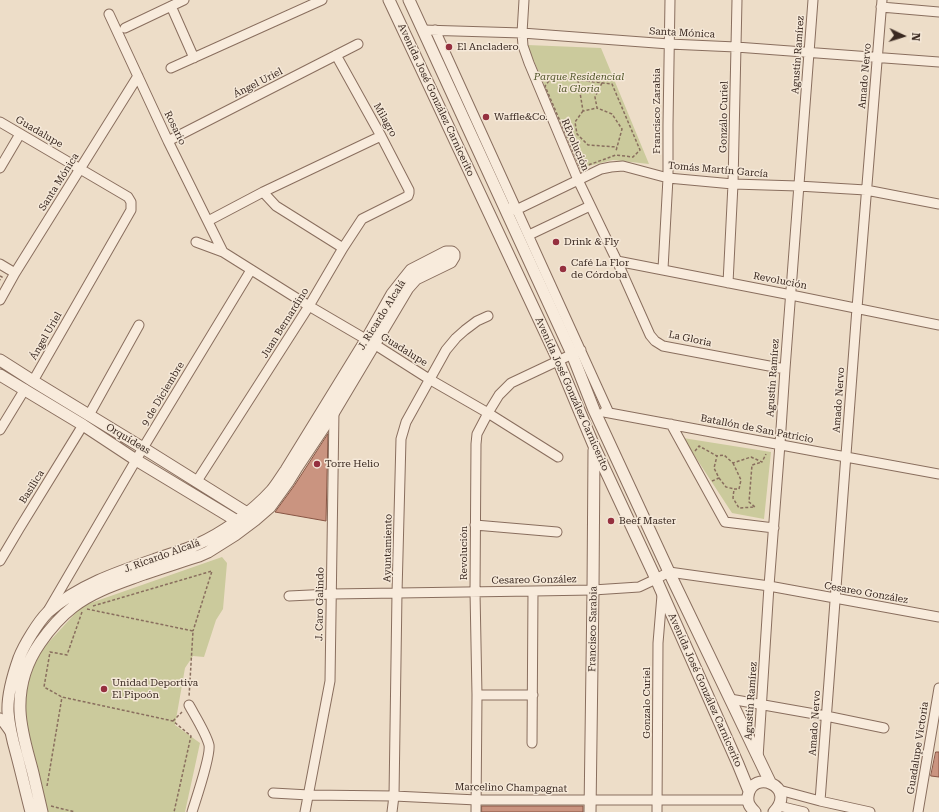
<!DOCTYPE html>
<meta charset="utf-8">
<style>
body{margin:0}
#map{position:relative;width:939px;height:812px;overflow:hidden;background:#edddc8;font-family:"Roboto Serif",serif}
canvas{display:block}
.north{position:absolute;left:883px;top:16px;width:40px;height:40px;-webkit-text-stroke:3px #f5e8d8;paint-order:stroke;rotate:94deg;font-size:11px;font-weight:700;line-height:16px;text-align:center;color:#3a2921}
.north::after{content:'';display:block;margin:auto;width:14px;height:18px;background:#3a2921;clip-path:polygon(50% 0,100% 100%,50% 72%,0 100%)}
</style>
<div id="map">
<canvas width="939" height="812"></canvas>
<div class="north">N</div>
</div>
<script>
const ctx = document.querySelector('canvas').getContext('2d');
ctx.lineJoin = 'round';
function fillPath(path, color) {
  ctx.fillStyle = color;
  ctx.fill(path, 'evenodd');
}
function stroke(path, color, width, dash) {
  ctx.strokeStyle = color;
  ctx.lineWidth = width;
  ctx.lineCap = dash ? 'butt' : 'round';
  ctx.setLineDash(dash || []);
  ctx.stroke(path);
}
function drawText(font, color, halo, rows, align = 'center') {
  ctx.font = font + ' "Roboto Serif",serif';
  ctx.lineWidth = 3;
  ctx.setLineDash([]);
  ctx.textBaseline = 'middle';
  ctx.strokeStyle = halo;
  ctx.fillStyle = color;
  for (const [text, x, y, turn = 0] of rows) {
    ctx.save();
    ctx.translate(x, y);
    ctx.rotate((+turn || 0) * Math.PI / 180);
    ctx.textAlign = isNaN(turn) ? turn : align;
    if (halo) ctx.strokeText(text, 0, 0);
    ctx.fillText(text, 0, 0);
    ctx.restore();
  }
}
fillPath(new Path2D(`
 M527 45 601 48 649 164 613 160 580 168Z
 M683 438 771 452 764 519 732 513Z
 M222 557 227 563 223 609 216 620 204 657 193 656 185 668 175 725 200 743 185 812H46L25 731V694L37 655 82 606Z`), '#cbca9c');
const building = new Path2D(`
 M328 434 326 521 275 512 294 486Z
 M936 752H939V777L931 776Z
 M482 806H583V812H482Z`);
fillPath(building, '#ca9480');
stroke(building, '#875544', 1);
const minor = new Path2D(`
 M524 0 522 33 523 46 529 63 578 180 617 261 650 335 655 341 663 346 785 369
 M171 6 194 58
 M881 7 939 12
 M109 14 168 141 223 252
 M125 28 184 0
 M423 30 522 33 669 44 736 47 939 62
 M435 30 609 413
 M171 68 322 0
 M0 122 128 197 131 202V210L33 381
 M168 141 358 44
 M0 168 20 134
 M263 192 276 206 343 248
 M505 208 516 210 601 169 611 167 623 166 668 178 733 184 798 186 866 190 939 204
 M208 221 263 192 381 136
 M529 235 590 206
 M196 242 223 252 309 306 374 344 429 379 488 413 558 457
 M617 261 791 295 939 325
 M0 264 15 273
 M663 269 668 178V125L670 0
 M728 283 733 184 737 0
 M0 300 15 273 138 76
 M604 412 846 457 939 474
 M89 415 139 325
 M671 424 725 522 774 528
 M0 430 25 389
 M197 481 309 306 343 248 362 219 408 196 409 193V190L381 136 336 55
 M475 525 557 532
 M0 561 19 529 83 425
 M289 596 331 594 533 591 593 590 639 587 656 579 669 572 769 586 939 617
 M49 609 143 448 251 270
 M477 695H533
 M730 699 826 716 884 728
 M189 705C195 716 206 733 209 745 211 756 196 799 192 812
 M0 718 10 732
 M532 743 533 591
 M758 758 769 586 780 444 785 369 813 0
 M779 790 820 801 870 812
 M273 793 309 795 394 796 477 800H748
 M820 801 857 308 882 0
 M779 806 804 812
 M305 812 330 681 334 410
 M392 812 394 796 397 593 401 439 406 422 446 350 456 338 465 330 477 321 488 316
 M476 812 477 695 475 592 476 444 477 434 488 413 499 395 511 383 581 350
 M657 812 658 643 662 595
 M918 812 939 688`);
const tertiary = new Path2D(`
 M389 0 558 360 594 446 656 579 738 764 749 791
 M409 0 572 354 594 410 669 572 770 782
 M0 360 33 381 143 448 247 513 251 517
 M0 375 83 425 136 460 237 521 240 525
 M31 812C26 793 22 775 17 756 13 742 9 727 8 712 7 694 13 675 19 658 24 645 38 622 48 612 79 585 118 572 156 559 169 554 183 551 196 545 223 533 252 512 272 490 277 484 281 477 286 470L366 340 392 294 403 280 411 270 446 252H452L454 254V257L451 262 416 279 408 288 334 412 296 469 288 482 270 507 255 520 235 535 208 552 199 556C180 562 162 568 144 574 120 583 93 591 73 607 60 617 49 630 40 643 26 663 19 687 20 711 21 733 28 753 33 773 36 786 39 799 42 812
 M590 812 593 590 594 450
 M755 812C750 807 747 803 748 796 752 768 798 786 774 812`);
stroke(minor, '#896e5e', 11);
stroke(tertiary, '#896e5e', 13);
stroke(new Path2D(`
 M552 77 612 84 640 150 633 157 616 155 580 168 545 86Z
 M578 80 583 111 597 108
 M602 83 595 97 597 108 612 114 622 129 616 151
 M583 111 575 122 577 134 588 145 617 147
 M0 276 2 277 0 280
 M695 451 699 446 717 456 724 455 733 463 751 457 762 462 766 454
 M733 463 741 480 739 489H734L733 498 739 508 755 507 749 502 752 465 762 462
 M719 478 726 487 734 489
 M712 481 719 478 714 468 717 456
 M93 606 212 571 193 631
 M87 609 193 631 189 697
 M82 612 67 655 50 652 44 687 62 697 173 721 191 736 174 812
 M173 721 182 712
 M47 786 62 697
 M51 806 75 812`), '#896e5e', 1.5, [3, 2]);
stroke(minor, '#f8ebdc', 9);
stroke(tertiary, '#f8ebdc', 11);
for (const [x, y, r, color] of [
 [449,47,4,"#95303f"],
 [486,117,4,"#95303f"],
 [556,242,4,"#95303f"],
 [563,269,4,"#95303f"],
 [317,464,4,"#95303f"],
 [611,521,4,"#95303f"],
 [104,689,4,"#95303f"]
]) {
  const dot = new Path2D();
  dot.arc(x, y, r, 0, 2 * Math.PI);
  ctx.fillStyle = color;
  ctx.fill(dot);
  stroke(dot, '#f5e8d8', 1.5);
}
drawText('10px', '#3a2921', '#f5e8d8', [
 ["Santa Mónica",682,33,3],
 ["Agustín Ramírez",798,55,-86],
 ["Amado Nervo",865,76,-85],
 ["Ángel Uriel",258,83,-27],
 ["Avenida José González Carnicerito",436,100,65],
 ["Francisco Zarabia",657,111,-90],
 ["Gonzálo Curiel",724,117,-89],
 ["Milagro",385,120,61],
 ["Rosario",175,128,64],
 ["Guadalupe",39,132,30],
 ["REvolución",575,145,67],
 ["Tomás Martín García",718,170,5],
 ["Santa Mónica",59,182,-58],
 ["Revolución",780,281,11],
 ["J. Ricardo Alcalá",382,315,-58],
 ["Juan Bernardino",285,323,-58],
 ["Ángel Uriel",46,336,-60],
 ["La Gloria",690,339,12],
 ["Guadalupe",404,350,32],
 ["Agustín Ramírez",773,378,-86],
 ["9 de Diciembre",163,394,-59],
 ["Avenida José González Carnicerito",572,394,66],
 ["Amado Nervo",839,400,-86],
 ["Batallón de San Patricio",757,429,11],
 ["Orquídeas",128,439,31],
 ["Basílica",32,487,-58],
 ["Ayuntamiento",388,548,-89],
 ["Revolución",464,553,-90],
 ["J. Ricardo Alcalá",162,556,-20],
 ["Cesareo González",534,580,-1],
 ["Cesareo González",866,593,10],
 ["J. Caro Galindo",320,604,-89],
 ["Francisco Sarabia",593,629,-89],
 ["Avenida José González Carnicerito",705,690,66],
 ["Agustín Ramírez",751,701,-86],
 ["Gonzalo Curiel",647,703,-90],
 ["Amado Nervo",815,723,-86],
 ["Guadalupe Victoria",918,748,-81],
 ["Marcelino Champagnat",511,788,1]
]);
drawText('10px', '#3a2921', '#f5e8d8', [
 ["El Ancladero",457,47],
 ["Waffle&Co.",494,117],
 ["Drink & Fly",564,242],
 ["Café La Flor",571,263],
 ["de Córdoba",571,275],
 ["Torre Helio",325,464],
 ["Beef Master",619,521],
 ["Unidad Deportiva",112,683],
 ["El Pipoón",112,695]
], 'left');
drawText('italic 10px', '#505528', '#f5e8d8', [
 ["Parque Residencial",579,77],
 ["la Gloria",579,89]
]);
</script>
